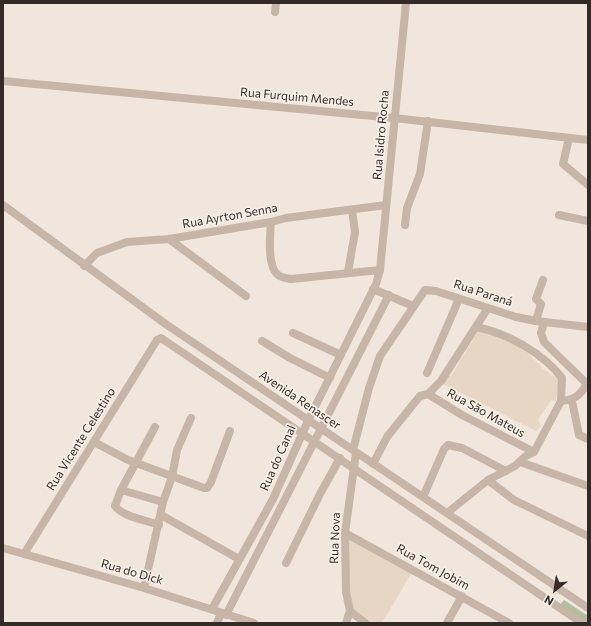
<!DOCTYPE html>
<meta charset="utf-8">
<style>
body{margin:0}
#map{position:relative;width:591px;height:626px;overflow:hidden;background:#f0e6db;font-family:Commissioner,sans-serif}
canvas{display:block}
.frame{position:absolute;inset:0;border:4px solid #342b27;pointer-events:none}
.north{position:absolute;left:535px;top:570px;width:40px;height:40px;-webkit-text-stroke:3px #f8f0e7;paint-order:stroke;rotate:210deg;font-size:11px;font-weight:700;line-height:16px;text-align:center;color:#342b27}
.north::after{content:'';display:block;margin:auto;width:14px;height:18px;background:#342b27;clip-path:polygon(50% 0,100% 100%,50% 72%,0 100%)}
</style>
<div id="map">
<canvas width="591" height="626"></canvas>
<div class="frame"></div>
<div class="north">N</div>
</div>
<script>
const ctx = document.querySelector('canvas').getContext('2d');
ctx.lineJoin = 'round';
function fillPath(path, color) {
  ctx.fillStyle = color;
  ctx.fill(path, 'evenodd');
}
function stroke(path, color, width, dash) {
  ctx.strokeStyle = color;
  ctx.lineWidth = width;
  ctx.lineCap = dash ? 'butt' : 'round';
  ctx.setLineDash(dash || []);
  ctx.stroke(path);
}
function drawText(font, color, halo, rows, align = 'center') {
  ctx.font = font + ' Commissioner,sans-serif';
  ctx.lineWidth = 3.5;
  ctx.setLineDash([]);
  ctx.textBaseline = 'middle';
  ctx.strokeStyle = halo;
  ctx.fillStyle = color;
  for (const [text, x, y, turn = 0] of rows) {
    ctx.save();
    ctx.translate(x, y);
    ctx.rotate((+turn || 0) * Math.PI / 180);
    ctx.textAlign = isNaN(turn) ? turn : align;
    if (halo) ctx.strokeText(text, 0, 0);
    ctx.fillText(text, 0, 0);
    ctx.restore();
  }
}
fillPath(new Path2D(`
 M564 600 588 616V623L560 605Z`), '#b3be9c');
fillPath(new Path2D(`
 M479 330 517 346 529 354 542 368 559 380 556 401 551 400 538 420 541 425 536 431 441 383 448 375 451 376Z
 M350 539 412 572 382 623H369L356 616 349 605 347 540Z`), '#e7d6c3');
stroke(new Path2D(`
 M275 12 276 3
 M3 81 394 118 588 140
 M569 138 563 164 588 185
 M3 205 167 325 588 608
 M559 215 588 221
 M271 222C270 235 267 265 277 274 281 278 286 278 291 279L380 270
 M405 225 407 208 420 174 428 121
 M169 239 246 296
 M84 266 97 253 127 242 169 239 271 222 286 218 386 205
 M348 272 355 232 352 210
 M373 289 413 306
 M536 321 541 304 536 299 543 280
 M544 322 541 333 544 342 587 384
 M476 327C507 333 543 353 562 378L561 401
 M293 333 341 355
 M262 341 290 358 330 378
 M427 373 459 299
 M428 394 462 415 534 452
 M572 401 579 435 588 439
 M155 427 121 490 115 506C123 517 146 520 159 525
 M94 442 128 460 204 488H207L211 482 230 431
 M353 450 369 388 380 356 425 290 436 291 516 317 536 321 588 327
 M520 462 588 486
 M373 464 387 437 411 407 420 396 428 394 441 381 488 308
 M488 480 514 500 588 536
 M121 490 163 502
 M423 497 444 449 448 445 462 448 506 471
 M447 513 488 480 515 466 526 456 534 452 561 401C575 400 580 395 587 384
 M161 515 239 559
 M345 533 509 623
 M3 548 144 588 254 623
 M24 554 157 340 161 338 582 623
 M286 563 320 494 340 458
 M144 588 163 502 172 477 177 450 191 418
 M212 609 273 499 308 421 376 284 380 270 406 3
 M350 611 365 623
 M226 615 389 295
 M217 623 221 613
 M346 623 350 611 346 592 345 533 356 453
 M447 623 462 596`), '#c7b5a8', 8);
drawText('12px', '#342b27', '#f8f0e7', [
 ["Rua Furquim Mendes",297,97,5],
 ["Rua Isidro Rocha",381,135,-85],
 ["Rua Ayrton Senna",230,216,-10],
 ["Rua Paraná",483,293,18],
 ["Avenida Renascer",300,400,34],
 ["Rua São Mateus",486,413,29],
 ["Rua Vicente Celestino",81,439,-58],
 ["Rua do Canal",278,458,-66],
 ["Rua Nova",335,538,-88],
 ["Rua Tom Jobim",433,567,29],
 ["Rua do Dick",132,572,16]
]);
</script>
